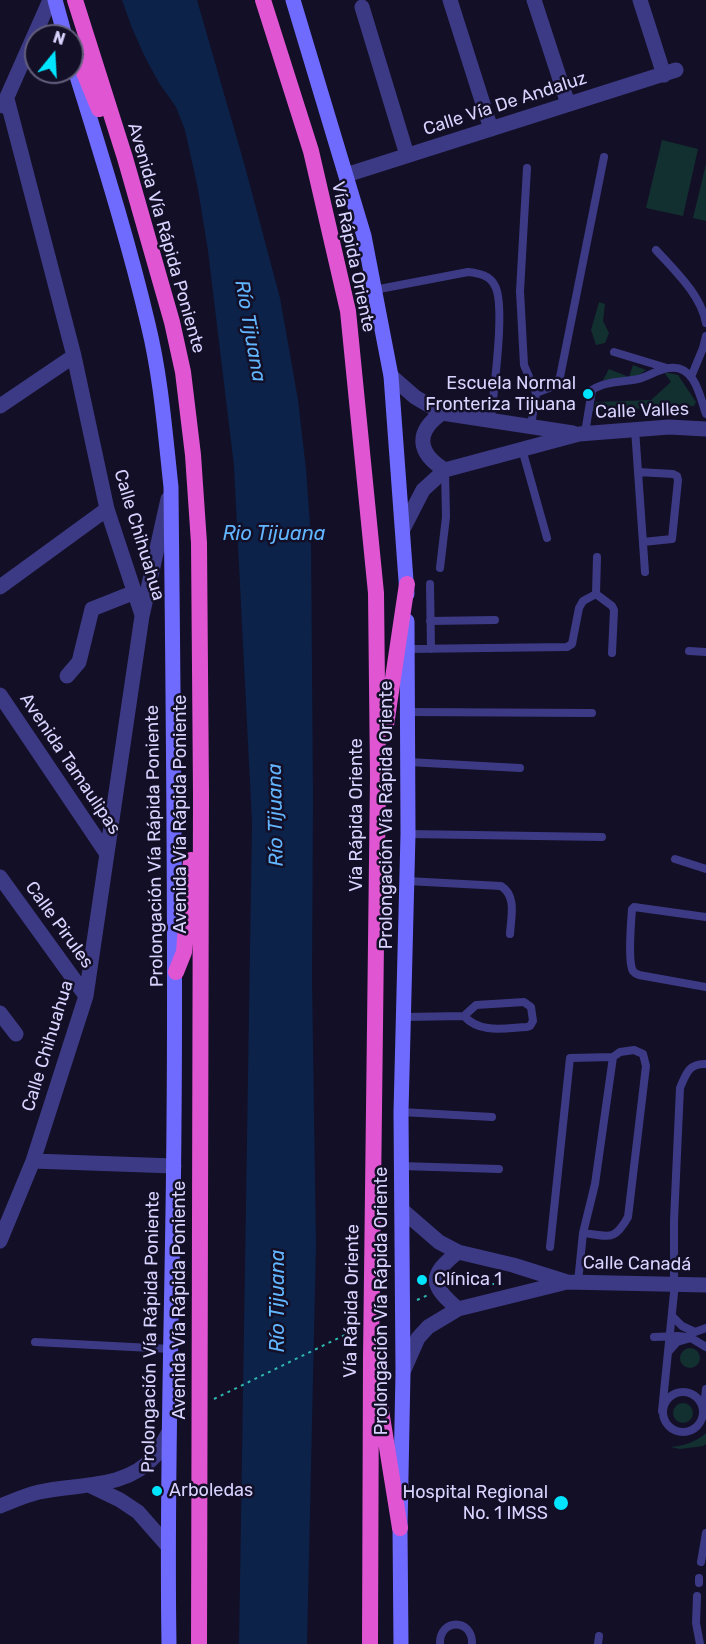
<!DOCTYPE html>
<meta charset="utf-8">
<style>
body{margin:0}
#map{position:relative;width:706px;height:1644px;overflow:hidden;background:#130f26;font-family:Rubik,sans-serif}
canvas{display:block}
.north{position:absolute;left:24px;top:24px;width:60px;height:60px;box-sizing:border-box;background:#130f26;border:2px solid #625e7d;border-radius:50%;rotate:18deg;font-size:16px;font-weight:700;line-height:24px;text-align:center;color:#d9d4ff}
.north::after{content:'';display:block;margin:auto;width:21px;height:27px;background:#00e5ff;clip-path:polygon(50% 0,100% 100%,50% 72%,0 100%)}
</style>
<div id="map">
<canvas width="706" height="1644"></canvas>
<div class="north">N</div>
</div>
<script>
const ctx = document.querySelector('canvas').getContext('2d');
ctx.lineJoin = 'round';
function fillPath(path, color) {
  ctx.fillStyle = color;
  ctx.fill(path, 'evenodd');
}
function stroke(path, color, width, dash) {
  ctx.strokeStyle = color;
  ctx.lineWidth = width;
  ctx.lineCap = dash ? 'butt' : 'round';
  ctx.setLineDash(dash || []);
  ctx.stroke(path);
}
function drawText(font, color, halo, rows, align = 'center') {
  ctx.font = font + ' Rubik,sans-serif';
  ctx.lineWidth = 5;
  ctx.setLineDash([]);
  ctx.textBaseline = 'middle';
  ctx.strokeStyle = halo;
  ctx.fillStyle = color;
  for (const [text, x, y, turn = 0] of rows) {
    ctx.save();
    ctx.translate(x, y);
    ctx.rotate((+turn || 0) * Math.PI / 180);
    ctx.textAlign = isNaN(turn) ? turn : align;
    if (halo) ctx.strokeText(text, 0, 0);
    ctx.fillText(text, 0, 0);
    ctx.restore();
  }
}
fillPath(new Path2D(`
 M662 140 698 149 683 216 646 208Z
 M706 164V221L693 218Z
 M599 302 605 304 603 321 609 333 605 343 596 345 591 330Z
 M633 365 646 370 635 378 603 380 609 369 629 377Z
 M664 372 678 375 696 402 694 406 591 411 596 402 651 400 671 382Z
 M680 1358a10 10 0 1 1 20 0a10 10 0 1 1-20 0Z
 M673 1413a10 10 0 1 1 20 0a10 10 0 1 1-20 0Z
 M706 1433V1444L703 1446 680 1449 670 1447C684 1446 696 1442 706 1433Z`), '#12302f');
fillPath(new Path2D(`
 M122 0H197L244 163 280 298 298 400 306 469 311 538 313 800 312 979 316 1245 307 1644H239L252 823 234 466 208 251 198 189 185 130 176 107 159 83 145 57 132 28Z`), '#0c2248');
stroke(new Path2D(`
 M455 1285 494 1284
 M417 1300 428 1295
 M214 1399 355 1330`), '#2fb8b0', 2, [3, 4.5]);
stroke(new Path2D(`
 M527 168 520 291 524 365 536 393 531 426
 M656 250C675 271 701 295 706 323
 M374 290 468 272C478 273 490 275 495 286 506 306 493 393 491 420
 M614 352 667 368
 M691 377 703 348 706 336
 M536 393 554 386 560 377 604 157
 M635 429 645 572
 M585 433 592 390C605 381 623 382 638 379 648 377 658 369 669 368 695 364 700 397 706 414
 M522 449 547 538
 M638 472 673 474 677 476 678 480 672 539 643 542
 M440 568 446 517 445 470
 M430 584 431 649
 M596 594 612 606 614 610 612 653
 M430 621 495 620
 M407 649 567 647 572 644 579 608 583 601 596 594 597 557
 M689 651 706 652
 M408 712 592 713
 M408 762 520 768
 M408 834 602 837
 M675 859 706 869
 M407 881 501 886C517 896 511 917 510 934
 M706 917 634 907 632 909C631 923 628 957 632 969 633 973 635 973 639 975L706 987
 M404 1017 464 1016 476 1005 524 1002 531 1007 533 1021 530 1026 527 1027C505 1028 480 1034 464 1016
 M401 1112 492 1117
 M401 1166 499 1169
 M550 1247 570 1058 613 1057 620 1052 634 1050 643 1054 646 1066 628 1217C614 1242 609 1236 583 1233
 M578 1282 583 1233 595 1184 613 1057
 M672 1316 682 1326 695 1332 706 1328
 M654 1337 678 1336 687 1337
 M35 1342 171 1349
 M669 1351 677 1342 691 1338 706 1347
 M663 1412a20 20 0 1 1 40 0a20 20 0 1 1-40 0Z
 M704 1407 706 1389
 M662 1411 674 1293V1220L680 1088C686 1074 689 1063 706 1064
 M701 1562 706 1533
 M699 1583V1578
 M697 1596 696 1623 700 1644
 M440 1644C439 1618 473 1618 472 1644
 M598 1644 599 1636`), '#3d3a85', 8);
stroke(new Path2D(`
 M450 0 491 129
 M534 0 568 104
 M640 0 664 75
 M362 7 407 155
 M7 99 74 356 107 509 142 615
 M3 106 50 0
 M346 175 676 70
 M0 406 74 356
 M0 587 107 509
 M67 676 79 662 92 609 135 592
 M0 695 107 854
 M0 877 86 996
 M0 1013 16 1034
 M33 1161 174 1166
 M0 1241 33 1161 86 996 142 616 168 499`), '#3d3a85', 15);
stroke(new Path2D(`
 M391 376 415 397 442 413 573 433
 M442 413C415 432 417 453 445 470
 M403 529 423 490 445 470 579 434 669 427 706 429
 M402 1210 439 1242 458 1252 513 1265 567 1282
 M458 1252C428 1276 430 1285 458 1309
 M403 1372 418 1338 428 1327 458 1309 567 1282 706 1285
 M91 1486 120 1500 138 1512 167 1545
 M0 1506C13 1501 26 1495 39 1492 79 1483 125 1490 155 1456 161 1449 164 1439 169 1432`), '#3d3a85', 15);
stroke(new Path2D(`
 M55 0 65 36
 M293 0 364 236 391 376 407 594
 M72 60C99 148 127 235 148 324 161 377 165 432 171 487 173 698 176 909 174 1121 173 1295 166 1470 169 1644
 M401 1644 400 1528 403 1372 401 1112 408 834 407 621`), '#6f6bff', 15);
stroke(new Path2D(`
 M75 0 125 158 172 322 183 372 193 455 199 543 201 795 199 1644
 M263 0 311 151 348 311 376 593 378 777 371 1357 370 1644
 M72 54 80 63 99 109
 M386 725 407 584
 M176 972 184 952 191 860
 M379 1398 400 1528`), '#e055d1', 16);
for (const [x, y, r, color] of [
 [588,394,6,"#00e5ff"],
 [422,1280,6,"#00e5ff"],
 [157,1491,6,"#00e5ff"],
 [561,1503,8,"#00e5ff"]
]) {
  const dot = new Path2D();
  dot.arc(x, y, r, 0, 2 * Math.PI);
  ctx.fillStyle = color;
  ctx.fill(dot);
  stroke(dot, '#130f26', 2);
}
drawText('18px', '#d9d4ff', '#130f26', [
 ["Calle Vía De Andaluz",505,104,-18],
 ["Avenida Vía Rápida Poniente",166,238,74],
 ["Vía Rápida Oriente",353,257,78],
 ["Calle Valles",642,411,-2],
 ["Calle Chihuahua",139,535,73],
 ["Avenida Tamaulipas",70,764,56],
 ["Avenida Vía Rápida Poniente",181,814,-90],
 ["Vía Rápida Oriente",357,815,-90],
 ["Prolongación Vía Rápida Oriente",387,815,-90],
 ["Prolongación Vía Rápida Poniente",155,846,-91],
 ["Calle Pirules",59,925,54],
 ["Calle Chihuahua",48,1046,-73],
 ["Calle Canadá",637,1264,1],
 ["Avenida Vía Rápida Poniente",180,1300,-90],
 ["Vía Rápida Oriente",352,1301,-89],
 ["Prolongación Vía Rápida Oriente",382,1301,-90],
 ["Prolongación Vía Rápida Poniente",151,1332,-89]
]);
drawText('18px', '#d9d4ff', '#130f26', [
 ["Escuela Normal",576,384],
 ["Fronteriza Tijuana",576,405],
 ["Clínica 1",434,1280,"left"],
 ["Arboledas",169,1491,"left"],
 ["Hospital Regional",548,1493],
 ["No. 1 IMSS",548,1514]
], 'right');
drawText('italic 20px', '#62b6ff', '#130f26', [
 ["Río Tijuana",250,331,80],
 ["Rio Tijuana",274,534],
 ["Río Tijuana",276,815,-91],
 ["Río Tijuana",278,1301,-90]
]);
</script>
